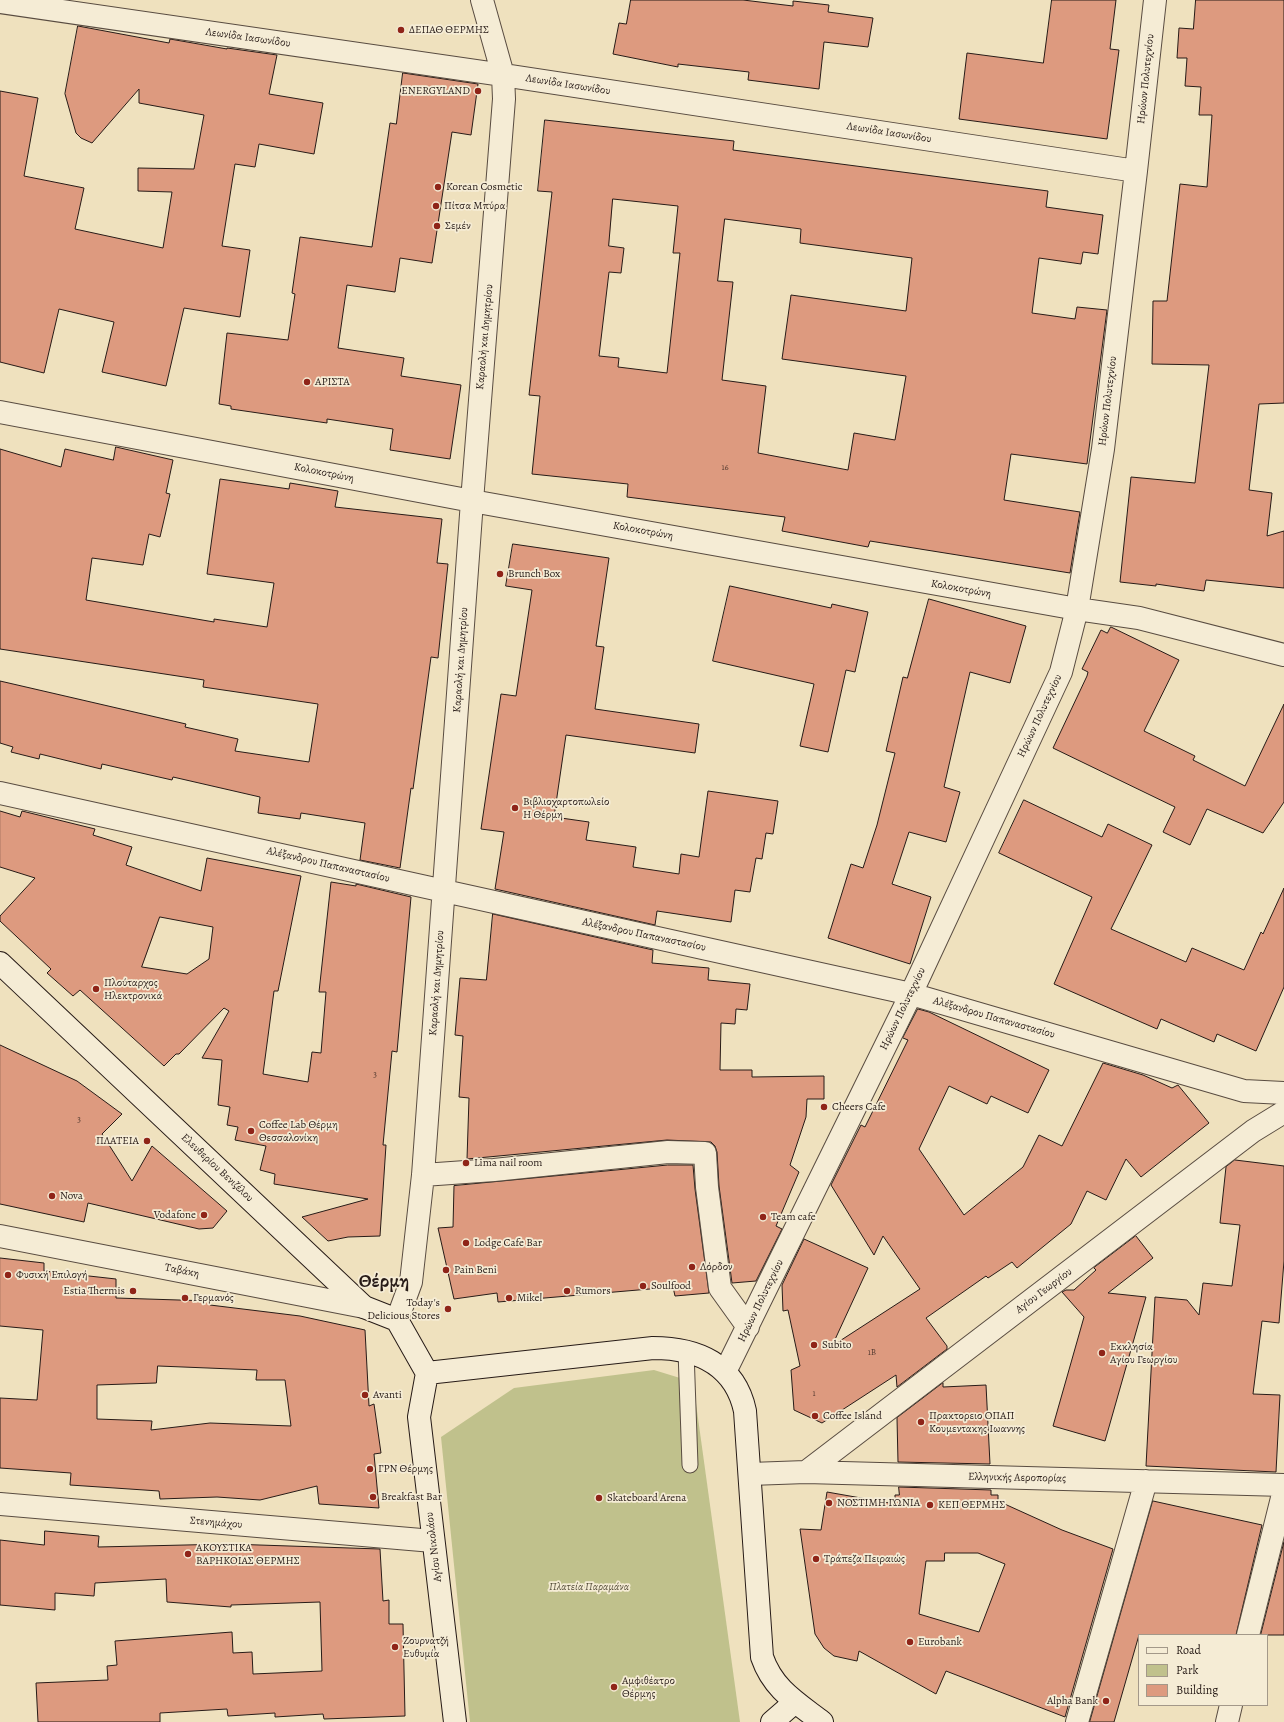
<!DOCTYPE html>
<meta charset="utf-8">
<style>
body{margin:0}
#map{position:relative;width:1284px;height:1722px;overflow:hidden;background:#efe1be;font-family:Alegreya,serif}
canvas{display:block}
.legend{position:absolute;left:1138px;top:1634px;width:130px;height:72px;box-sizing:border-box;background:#f5ecd5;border:1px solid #a39889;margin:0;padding:5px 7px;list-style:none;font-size:12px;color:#271b17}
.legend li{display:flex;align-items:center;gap:8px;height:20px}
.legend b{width:20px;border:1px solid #a39889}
</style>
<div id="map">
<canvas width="1284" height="1722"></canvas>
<ul class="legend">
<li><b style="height:5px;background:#f5ecd5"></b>Road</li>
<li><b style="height:11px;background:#c0c18c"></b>Park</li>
<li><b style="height:11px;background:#dd9a7f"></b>Building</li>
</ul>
</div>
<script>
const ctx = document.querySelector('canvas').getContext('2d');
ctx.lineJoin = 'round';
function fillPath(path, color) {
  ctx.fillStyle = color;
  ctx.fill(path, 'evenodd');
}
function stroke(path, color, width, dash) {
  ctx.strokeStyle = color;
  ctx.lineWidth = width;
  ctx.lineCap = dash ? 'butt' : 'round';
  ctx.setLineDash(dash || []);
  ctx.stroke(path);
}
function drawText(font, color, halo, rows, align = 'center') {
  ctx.font = font + ' Alegreya,serif';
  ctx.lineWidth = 3.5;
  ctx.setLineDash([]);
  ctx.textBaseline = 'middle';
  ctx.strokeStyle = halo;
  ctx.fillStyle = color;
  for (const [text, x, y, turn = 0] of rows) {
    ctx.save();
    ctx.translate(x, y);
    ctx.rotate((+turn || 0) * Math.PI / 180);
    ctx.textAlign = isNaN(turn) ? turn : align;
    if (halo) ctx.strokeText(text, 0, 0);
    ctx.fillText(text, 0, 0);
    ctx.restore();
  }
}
fillPath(new Path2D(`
 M654 1370 693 1382 740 1722H470L441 1437 514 1388Z`), '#c0c18c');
const building = new Path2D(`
 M631 0H743L793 6V1L829 5 828 12 873 18 868 47 824 42 819 89 748 80 749 72 678 64V67L613 54 619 23 626 24Z
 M1052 0H1116L1110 49 1119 50 1107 139 959 119 967 53 1043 63Z
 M1196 0H1284V403L1259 404 1249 490 1272 493 1267 536 1284 531V588L1206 580 1204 591 1156 584V586L1120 582 1131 477 1195 483 1209 365 1152 364 1153 301H1167L1180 184 1207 187 1212 115H1199L1201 87 1185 86 1187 58H1177L1179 28 1193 29Z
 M78 26 169 43 170 39 227 49V48L277 55 269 94 323 103 314 154 259 144 255 167 235 164 222 246 250 250 240 317 184 308 166 386 102 372 114 322 59 309 44 373 0 362V91L38 98 24 176 84 188 75 229 163 248 172 192 138 191V168L194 169 204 115 139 103V89L92 143 81 138 76 133 65 94Z
 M403 73 478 84 471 135 452 132 432 263 400 258 395 292 347 285 338 348 404 358 401 376 461 385 450 459 390 450 393 429 327 419V423L231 409V406L219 404 227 333 288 340 295 294 292 293 300 237 372 247 390 123 396 124Z
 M545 120 734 141 733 150 1048 191 1046 207 1103 215 1098 254 1083 252 1081 264 1039 258 1032 313 1075 319 1077 307 1107 310 1087 464 1011 454 1004 500 1080 512 1070 573 870 541 868 547 782 531 785 517 627 497 628 484 532 474 540 396 529 395 552 192 538 191ZM613 199 678 206 673 253H680L667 373 618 367 619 358 599 356 609 272 621 273 624 248 609 246ZM725 219 801 229 800 243 912 258 906 311 791 295 782 359 906 376 895 440 854 433 848 470 758 453 766 386 722 380 733 282 718 281Z
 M116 447 173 460 166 493 170 494 160 537 149 534 143 565 92 558 86 600 214 622V619L267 627 274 583 207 574 220 479 289 489 290 483 338 491 335 507 442 519 437 563 448 564 438 658 431 657 413 789 411 788 400 868 360 860 365 823 301 813 300 819 258 813 260 797 173 777 172 780 102 764 101 769 40 754 39 759 11 752 13 747 0 743V681L186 724 185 727 238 739 235 751 309 762 318 704 203 687 204 680 0 649V449L61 467 65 449 113 460Z
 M513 544 609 558 596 646 604 647 595 709 699 724 695 753 566 735 554 817 589 822 586 840 636 847 633 867 679 874 681 854 699 857 708 791 778 801 773 834 766 833 762 859 756 858 750 892 735 890 731 922 657 911 655 925 495 889 504 832 481 829 501 694 516 696 532 590 506 586Z
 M730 586 831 608 832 604 868 612 855 672 846 670 828 752 800 746 814 684 713 661Z
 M929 599 1026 626 1010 683 970 672 944 787 960 792 946 842 909 832 892 884 931 897 910 964 828 938 851 864 863 868 877 825 895 753 886 751 903 677 907 678Z
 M1111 627 1179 660 1144 731 1195 756 1193 760 1245 786 1284 704V802L1263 833 1207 809 1190 845 1163 832 1175 807 1053 748 1087 676 1088 672 1082 669 1101 630 1107 633Z
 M1024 800 1102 837 1108 824 1152 845 1111 929 1186 962 1192 948 1244 970 1261 932 1263 934 1284 888V987L1256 1051 1217 1034 1214 1042 1161 1019 1157 1029 1054 984 1092 897 999 853Z
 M0 811 20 817 22 811 95 829 93 835 132 847 126 865 201 891 207 858 301 876 278 991H274L263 1074 308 1082 312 1052 321 1053 326 992H319L331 882 356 886V884L411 897 397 1052 392 1051 383 1145H386L380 1236 348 1237 328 1241 302 1217 368 1199 274 1184 275 1174 260 1170 266 1146 235 1140 238 1127 227 1125 230 1107 218 1105 222 1060 202 1058 229 1011 224 1008 179 1054H176L164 1066 80 990 73 996 47 973 51 969 0 921V916L35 878 0 867ZM160 917 213 927 209 959 187 974 142 967Z
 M493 914 653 950 652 963 709 968 708 980 750 984 747 1010 736 1009 735 1024 721 1023 720 1070H752V1077L824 1076V1099H807L806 1117 790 1165 799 1172 776 1226 782 1229 756 1281 732 1283 719 1186 717 1152 715 1146 711 1142 667 1140 467 1159 469 1098 459 1097 463 1036 455 1035 460 978 486 980Z
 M918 1009 929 1012 1049 1070 1028 1113 991 1096 987 1104 949 1086 919 1149 964 1215 1023 1167 1039 1135 1062 1146 1103 1063 1143 1075 1172 1088 1178 1085 1209 1123 1141 1177 1126 1159 1106 1200 1087 1191 1071 1224 1017 1268 1012 1262 988 1278 986 1276 926 1318 947 1346V1349L897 1387 896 1375 822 1423 794 1410 791 1370 800 1366 788 1310 783 1311 782 1285 804 1239 868 1268 832 1346 920 1289 883 1236 874 1255 831 1185 861 1125 865 1127 908 1040 903 1038Z
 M0 1045 77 1081 122 1114 102 1134 132 1181 152 1146 227 1211 213 1228 199 1229 88 1203 84 1222 0 1204Z
 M1235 1160 1284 1166V1261L1279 1323 1262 1321 1253 1394 1280 1395 1276 1472 1146 1466 1155 1297 1187 1300 1199 1315 1203 1283 1232 1286 1240 1225 1220 1223 1226 1167Z
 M668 1165H693L695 1189 709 1293 675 1296 673 1287 498 1302 497 1293 454 1299 438 1228 453 1227 454 1186Z
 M1136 1236 1153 1258 1108 1293 1146 1297 1105 1441 1053 1426 1084 1317 1062 1292 1066 1290H1074L1096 1270 1094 1268Z
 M0 1258 44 1263V1271L116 1279V1298L210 1301V1305L300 1316 365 1330 369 1406 374 1404 381 1453 374 1454 379 1508 319 1504 317 1486 260 1500 217 1497 160 1499 159 1491 70 1485 71 1473 0 1468V1398L37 1400 43 1330 0 1326ZM158 1366 257 1370 256 1380H285L291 1426 210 1423 151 1430 152 1421 97 1419V1385L156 1383Z
 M943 1383V1387L986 1385 990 1464 898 1462 897 1418Z
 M899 1487 991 1490V1495H998V1501L1062 1530 1113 1549 1065 1717 946 1671 936 1694 859 1651 857 1661 834 1656 824 1648 815 1634 800 1529 821 1530 827 1492 895 1504V1495H899ZM945 1553H978L1005 1564 979 1632 919 1614 926 1561H944Z
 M1153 1501 1262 1525 1236 1635H1139L1114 1722H1090Z
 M45 1531 99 1536 98 1547 229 1544 380 1549 383 1601 389 1600V1624H403L405 1716 324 1719 323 1714 275 1717V1713L228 1716 227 1709 160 1713V1722H38L36 1683 108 1680 107 1666 117 1665 115 1641 232 1632 233 1653 252 1652 253 1674 322 1671 320 1602 231 1605V1607L167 1602 166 1579 95 1583 94 1596 55 1593V1610L0 1605V1540L44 1545Z
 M1284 1542V1635H1261Z`);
fillPath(building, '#dd9a7f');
stroke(building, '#271b17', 1);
const lane = new Path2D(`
 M686 1351 690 1465`);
const street = new Path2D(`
 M0 2 503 75 1136 171
 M0 412 472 501 1077 609 1139 618 1284 655
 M0 793 911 994 1244 1091 1284 1093
 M423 1175 494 1170 668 1152 705 1153 707 1187 720 1288 748 1327
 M0 1236 364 1307
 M397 1320 411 1282 423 1175 472 501 504 99 503 75 482 0
 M725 1372 911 994 1061 672 1077 609 1103 449 1136 171 1155 0
 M806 1472 1253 1131 1284 1112
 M750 1474 806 1472 1284 1485
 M0 1504 433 1541
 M1248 1635 1284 1490
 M1077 1722 1146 1481
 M1227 1722 1231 1705`);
const secondary = new Path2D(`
 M0 963 364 1307 397 1320 427 1373
 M427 1373 653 1348C697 1348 735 1364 745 1411L762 1657C773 1689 796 1702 822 1722
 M427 1373 419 1417 455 1722
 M772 1722 795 1702`);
stroke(lane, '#594c41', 17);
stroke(street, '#594c41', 24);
stroke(secondary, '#271b17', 24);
stroke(lane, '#f5ecd5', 15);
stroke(street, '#f5ecd5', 22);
stroke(secondary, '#f5ecd5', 22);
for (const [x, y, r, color] of [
 [401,30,4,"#8f2418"],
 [478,91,4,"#8f2418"],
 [438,187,4,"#8f2418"],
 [436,206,4,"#8f2418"],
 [437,226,4,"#8f2418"],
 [307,382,4,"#8f2418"],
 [500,574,4,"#8f2418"],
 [515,808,4,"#8f2418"],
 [96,989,4,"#8f2418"],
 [824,1107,4,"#8f2418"],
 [251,1131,4,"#8f2418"],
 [147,1141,4,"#8f2418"],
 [466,1163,4,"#8f2418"],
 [52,1196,4,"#8f2418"],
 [204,1215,4,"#8f2418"],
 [763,1217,4,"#8f2418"],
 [466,1243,4,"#8f2418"],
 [692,1267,4,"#8f2418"],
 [446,1270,4,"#8f2418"],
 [8,1275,4,"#8f2418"],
 [643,1286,4,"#8f2418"],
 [133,1291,4,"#8f2418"],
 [567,1291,4,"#8f2418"],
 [185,1298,4,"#8f2418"],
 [509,1298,4,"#8f2418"],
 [448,1309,4,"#8f2418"],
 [814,1345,4,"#8f2418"],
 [1102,1353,4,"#8f2418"],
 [365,1395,4,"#8f2418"],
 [815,1416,4,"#8f2418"],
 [921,1422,4,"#8f2418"],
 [370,1469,4,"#8f2418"],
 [373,1497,4,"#8f2418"],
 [599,1498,4,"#8f2418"],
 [829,1503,4,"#8f2418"],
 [930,1505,4,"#8f2418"],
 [188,1554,4,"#8f2418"],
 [816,1559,4,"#8f2418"],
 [910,1642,4,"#8f2418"],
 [395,1647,4,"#8f2418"],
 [614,1687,4,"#8f2418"],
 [1106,1701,4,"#8f2418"]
]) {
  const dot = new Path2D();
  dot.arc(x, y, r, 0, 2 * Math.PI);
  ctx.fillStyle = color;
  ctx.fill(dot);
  stroke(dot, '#f5ecd5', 1.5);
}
drawText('9px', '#543b31', null, [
 ["16",725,468],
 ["3",375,1075],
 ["3",79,1120],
 ["1B",872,1353],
 ["1",814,1394]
]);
drawText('11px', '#271b17', '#f5ecd5', [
 ["ΔΕΠΑΘ ΘΕΡΜΗΣ",409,30],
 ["ENERGYLAND",470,91,"right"],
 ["Korean Cosmetic",446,187],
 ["Πίτσα Μπύρα",444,206],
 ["Σεμέν",445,226],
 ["ΑΡΙΣΤΑ",315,382],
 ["Brunch Box",508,574],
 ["Βιβλιοχαρτοπωλείο",523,802],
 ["Η Θέρμη",523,815],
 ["Πλούταρχος",104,983],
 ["Ηλεκτρονικά",104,996],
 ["Cheers Cafe",832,1107],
 ["Coffee Lab Θέρμη",259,1125],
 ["Θεσσαλονίκη",259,1138],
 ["ΠΛΑΤΕΙΑ",139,1141,"right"],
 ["Lima nail room",474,1163],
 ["Nova",60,1196],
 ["Vodafone",196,1215,"right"],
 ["Team cafe",771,1217],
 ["Lodge Cafe Bar",474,1243],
 ["Λόρδον",700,1267],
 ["Pain Beni",454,1270],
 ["Φυσική Επιλογή",16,1275],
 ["Soulfood",651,1286],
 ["Estia Thermis",125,1291,"right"],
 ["Rumors",575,1291],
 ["Γερμανός",193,1298],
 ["Mikel",517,1298],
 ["Today's",440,1303,"right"],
 ["Delicious Stores",440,1316,"right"],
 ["Subito",822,1345],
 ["Εκκλησία",1110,1347],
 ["Αγίου Γεωργίου",1110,1360],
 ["Avanti",373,1395],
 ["Coffee Island",823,1416],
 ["Πρακτορειο ΟΠΑΠ",929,1416],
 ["Κουμεντακης Ιωαννης",929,1429],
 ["ΓΡΝ Θέρμης",378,1469],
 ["Breakfast Bar",381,1497],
 ["Skateboard Arena",607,1498],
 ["ΝΟΣΤΙΜΗ ΓΩΝΙΑ",837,1503],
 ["ΚΕΠ ΘΕΡΜΗΣ",938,1505],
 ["ΑΚΟΥΣΤΙΚΑ",196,1548],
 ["ΒΑΡΗΚΟΙΑΣ ΘΕΡΜΗΣ",196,1561],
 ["Τράπεζα Πειραιώς",824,1559],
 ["Ζουρνατζή",403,1641],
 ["Ευθυμία",403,1654],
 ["Eurobank",918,1642],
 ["Αμφιθέατρο",622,1681],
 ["Θέρμης",622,1694],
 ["Alpha Bank",1098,1701,"right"]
], 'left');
drawText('11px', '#271b17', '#f5ecd5', [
 ["Λεωνίδα Ιασωνίδου",248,38,8],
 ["Ηρώων Πολυτεχνίου",1146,79,-84],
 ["Λεωνίδα Ιασωνίδου",568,85,9],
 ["Λεωνίδα Ιασωνίδου",889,133,9],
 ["Καραολή και Δημητρίου",485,337,-85],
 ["Ηρώων Πολυτεχνίου",1108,401,-83],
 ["Κολοκοτρώνη",324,473,11],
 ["Κολοκοτρώνη",643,531,10],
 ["Κολοκοτρώνη",961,589,10],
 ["Καραολή και Δημητρίου",461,660,-86],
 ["Ηρώων Πολυτεχνίου",1040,716,-65],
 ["Αλέξανδρου Παπαναστασίου",328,865,13],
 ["Αλέξανδρου Παπαναστασίου",644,935,12],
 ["Καραολή και Δημητρίου",437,983,-86],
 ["Ηρώων Πολυτεχνίου",903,1009,-64],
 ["Αλέξανδρου Παπαναστασίου",994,1018,16],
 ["Ελευθερίου Βενιζέλου",217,1168,43],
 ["Ταβάκη",182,1271,11],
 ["Αγίου Γεωργίου",1044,1291,-37],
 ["Ηρώων Πολυτεχνίου",761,1301,-64],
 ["Ελληνικής Αεροπορίας",1017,1478,1],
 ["Στενημάχου",216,1523,5],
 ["Αγίου Νικολάου",434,1547,-97]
]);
drawText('italic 11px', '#554d3a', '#f5ecd5', [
 ["Πλατεία Παραμάνα",589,1587]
]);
drawText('bold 19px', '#271b17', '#f5ecd5', [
 ["Θέρμη",384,1282]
]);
</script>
